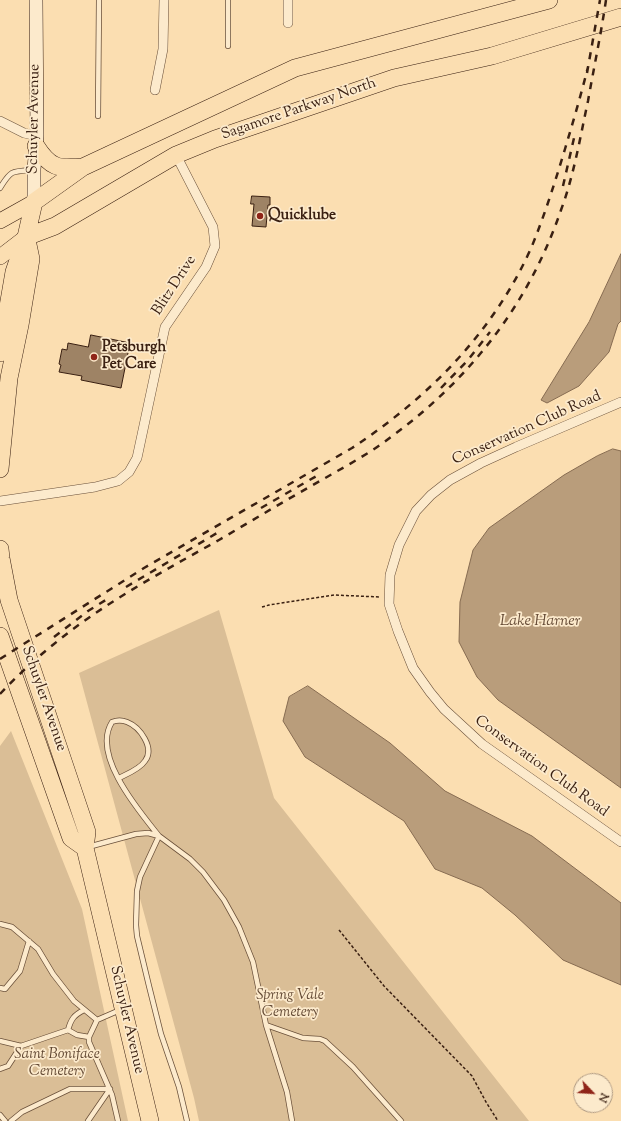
<!DOCTYPE html>
<style>
body{margin:0}
#map{position:relative;width:621px;height:1121px;overflow:hidden;background:#fbdeb1;font-family:"Sorts Mill Goudy",serif}
canvas{display:block}
.north{position:absolute;left:573px;top:1073px;width:40px;height:40px;box-sizing:border-box;background:#fceacc;border:1px solid #ae9982;border-radius:50%;rotate:115deg;font-size:11px;font-weight:700;line-height:16px;text-align:center;color:#3a2012}
.north::after{content:'';display:block;margin:auto;width:14px;height:18px;background:#8f2418;clip-path:polygon(50% 0,100% 100%,50% 72%,0 100%)}
</style>
<div id="map">
<canvas width="621" height="1121"></canvas>
<div class="north">N</div>
</div>
<script>
const ctx = document.querySelector('canvas').getContext('2d');
ctx.lineJoin = 'round';
function fillPath(path, color) {
  ctx.fillStyle = color;
  ctx.fill(path, 'evenodd');
}
function stroke(path, color, width, dash) {
  ctx.strokeStyle = color;
  ctx.lineWidth = width;
  ctx.lineCap = dash ? 'butt' : 'round';
  ctx.setLineDash(dash || []);
  ctx.stroke(path);
}
function drawText(font, color, halo, rows, align = 'center') {
  ctx.font = font + ' "Sorts Mill Goudy",serif';
  ctx.lineWidth = 3.5;
  ctx.setLineDash([]);
  ctx.textBaseline = 'middle';
  ctx.strokeStyle = halo;
  ctx.fillStyle = color;
  for (const [text, x, y, turn = 0] of rows) {
    ctx.save();
    ctx.translate(x, y);
    ctx.rotate((+turn || 0) * Math.PI / 180);
    ctx.textAlign = isNaN(turn) ? turn : align;
    if (halo) ctx.strokeText(text, 0, 0);
    ctx.fillText(text, 0, 0);
    ctx.restore();
  }
}
fillPath(new Path2D(`
 M219 610 274 798 529 1121H199L194 1098 79 673Z
 M11 731 82 909 128 1121H0V746Z`), '#dabe96');
const water = new Path2D(`
 M621 254V321L618 324 609 352 579 386 547 403 541 400 589 322Z
 M613 449 621 451V788L498 700 477 677 459 642 460 602 473 550 489 528 564 475 597 456Z
 M308 686 390 743 445 791 532 836 621 903V985L563 960 515 915 482 888 435 869 404 821 305 757 283 721 289 697Z`);
fillPath(water, '#b99d7b');
stroke(water, '#866b51', 1);
const building = new Path2D(`
 M252 196 270 197V205H268L266 227 252 226 254 204H251Z
 M91 335 130 343 121 388 81 380 82 376 59 372 61 365 59 364 62 349 67 350 68 343 88 347Z`);
fillPath(building, '#9e8365');
stroke(building, '#3a2012', 1);
const lane = new Path2D(`
 M228 46V0
 M98 116 99 0
 M0 188C11 170 12 171 33 170
 M119 778C127 774 140 769 145 761 155 748 140 727 127 722 122 720 117 720 112 722 91 755 139 811 159 836L140 877 137 891 136 925 137 936 149 986 161 1034 179 1087 187 1121
 M88 847 136 834 148 833 159 836 190 859 203 872 224 900 239 927 253 962 266 1025 287 1092 292 1121
 M0 924 12 927 38 949 53 974 74 1001 97 1020
 M0 988 5 989 20 971 29 941
 M84 1010C74 1015 71 1019 68 1030L77 1035 89 1037
 M266 1025 303 1038 320 1039 325 1041 353 1067 401 1121
 M0 1041 21 1046 68 1030
 M0 1069 8 1066 21 1046
 M0 1115 5 1121
 M11 1121 22 1112 70 1089H110
 M88 1121 110 1089
 M118 1121 112 1095 89 1042V1037L97 1020 120 1010`);
const street = new Path2D(`
 M288 23V0
 M155 90 163 49 164 0
 M0 121 24 133 37 136
 M621 402 516 447 481 463 450 480 431 495 416 511 399 545 390 575 389 604 398 631 413 668 430 692 444 709 482 744 621 842
 M0 501 95 487 118 481 129 472 137 458 165 327 206 267 215 246 213 227 176 155`);
const secondary = new Path2D(`
 M34 202V169L37 136 36 0`);
const primary = new Path2D(`
 M0 221 34 202
 M0 257 26 237`);
const highway = new Path2D(`
 M36 146C50 168 58 169 83 167
 M26 237 55 226 176 155 215 139 394 78 492 56 621 17
 M0 353 14 272 26 237 34 202 83 167 295 68 549 0
 M0 469 9 378 20 325 31 259 27 240
 M0 549 1 558 9 600 87 832 85 848 150 1121
 M0 636 71 838 85 848`);
stroke(lane, '#6a503a', 6);
stroke(street, '#6a503a', 10);
stroke(secondary, '#3a2012', 14);
stroke(primary, '#3a2012', 16);
stroke(highway, '#3a2012', 18);
stroke(new Path2D(`
 M262 607 269 605 334 595 380 597
 M339 930 384 986 472 1076 486 1102 498 1121`), '#3a2012', 1.5, [3, 2]);
stroke(lane, '#fceacc', 4.5);
stroke(street, '#fceacc', 9);
stroke(secondary, '#fceacc', 13);
stroke(primary, '#fbdeb1', 15);
stroke(highway, '#fbdeb1', 17);
stroke(new Path2D(`
 M587 73 600 0
 M563 186 574 138
 M441 388 468 360 490 332
 M261 508 320 474
 M126 587 217 533
 M54 637 88 611 109 598
 M0 659 144 568 352 448C429 397 494 332 532 246 545 214 555 182 565 149 573 122 581 95 588 67
 M0 694C17 676 35 659 54 644 104 603 162 572 219 540 253 520 286 500 320 481 344 467 369 454 391 437 470 379 529 304 561 210 574 175 580 138 588 101 594 67 601 34 606 0`), '#3a2012', 2.5, [7, 7]);
for (const [x, y, r, color] of [
 [260,216,4,"#8f2418"],
 [94,357,4,"#8f2418"]
]) {
  const dot = new Path2D();
  dot.arc(x, y, r, 0, 2 * Math.PI);
  ctx.fillStyle = color;
  ctx.fill(dot);
  stroke(dot, '#fceacc', 1.5);
}
drawText('15px', '#3a2012', '#fceacc', [
 ["Sagamore Parkway North",299,110,-19],
 ["Schuyler Avenue",35,119,-89],
 ["Blitz Drive",175,286,-57],
 ["Conservation Club Road",527,429,-24],
 ["Schuyler Avenue",43,699,71],
 ["Conservation Club Road",541,767,36],
 ["Schuyler Avenue",126,1020,77]
]);
drawText('bold 15px', '#3a2012', '#fceacc', [
 ["Quicklube",268,216],
 ["Petsburgh",102,348],
 ["Pet Care",102,365]
], 'left');
drawText('italic 15px', '#624833', '#fceacc', [
 ["Spring Vale",290,996],
 ["Cemetery",290,1013],
 ["Saint Boniface",57,1055],
 ["Cemetery",57,1072]
]);
drawText('italic 16px', '#664c37', '#fceacc', [
 ["Lake Harner",540,622]
]);
</script>
